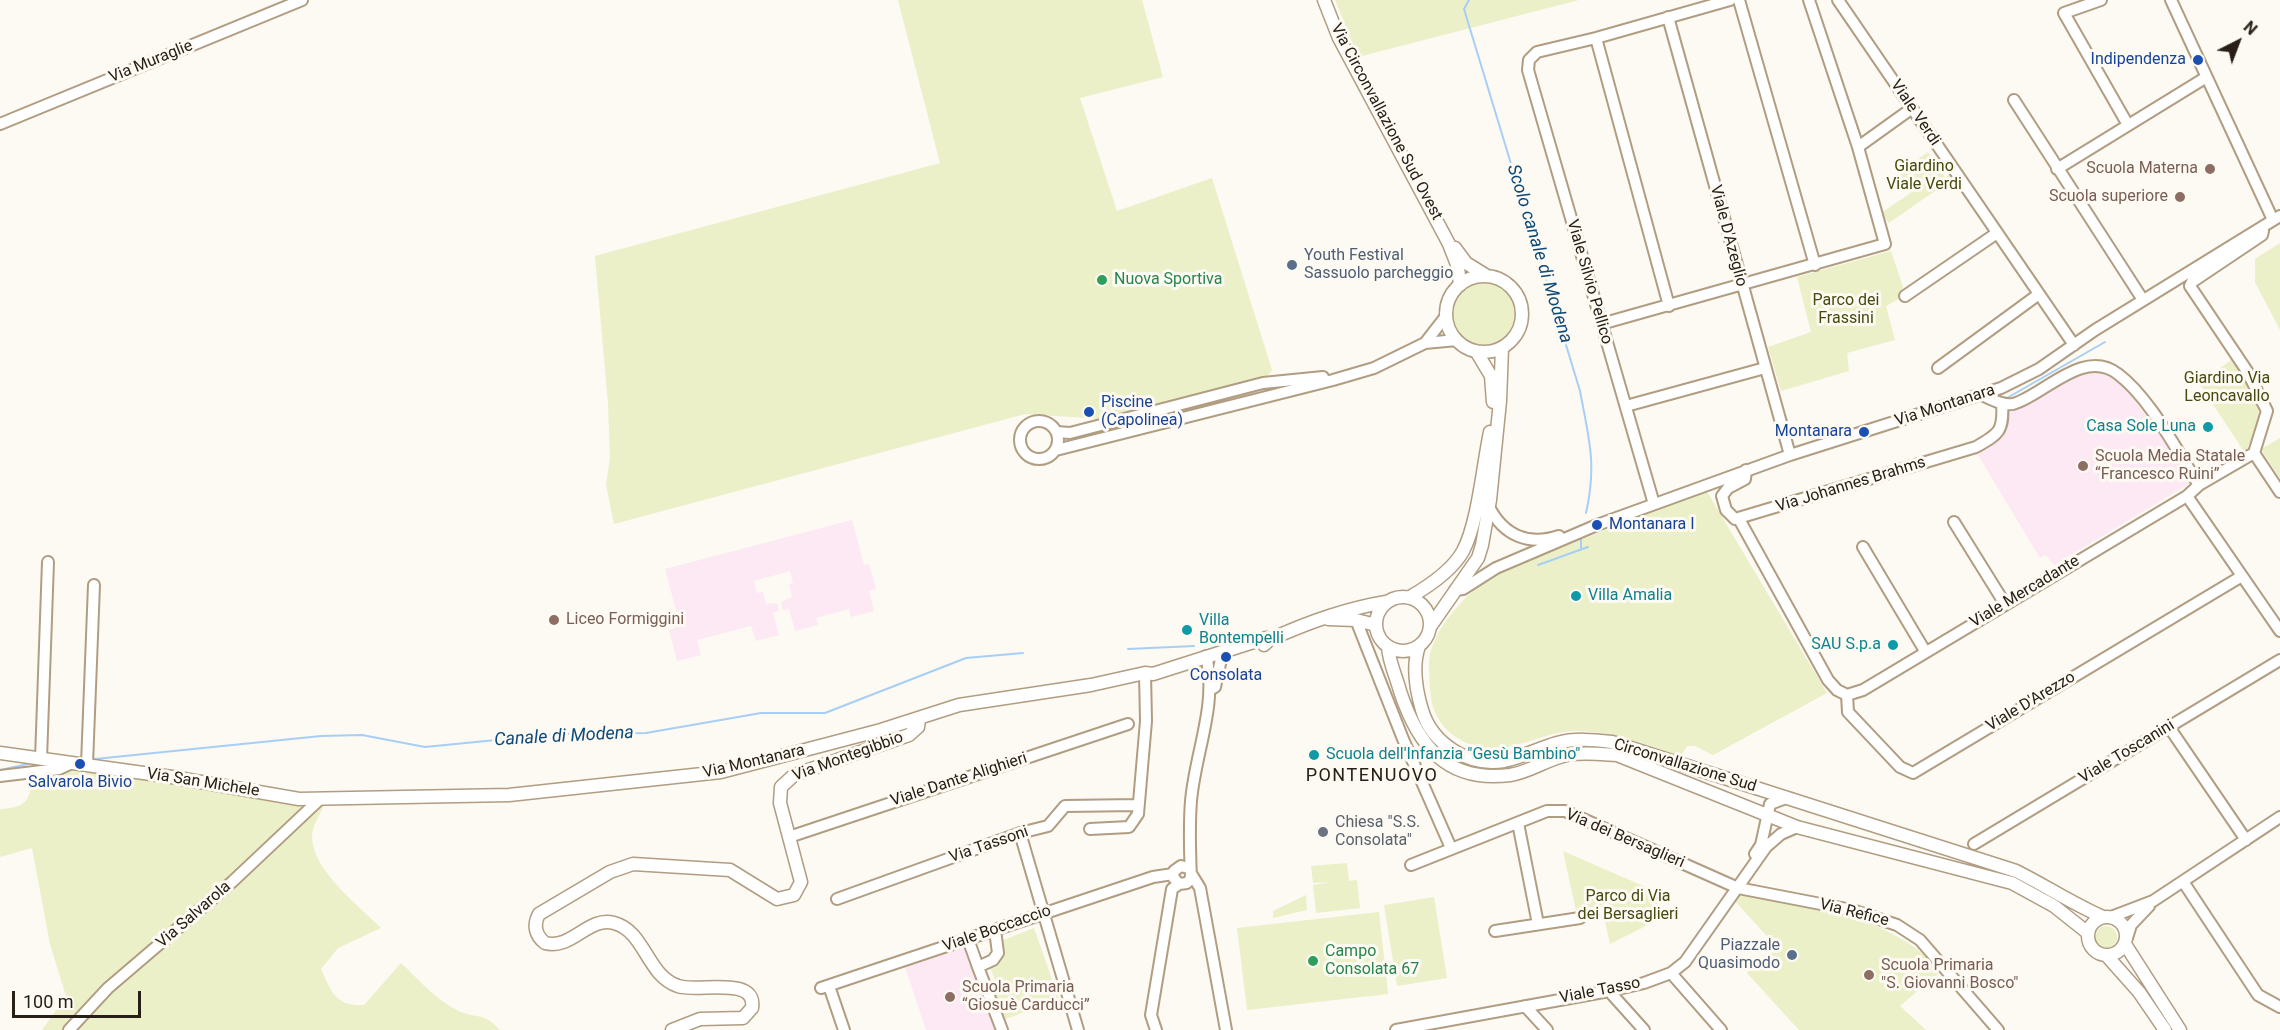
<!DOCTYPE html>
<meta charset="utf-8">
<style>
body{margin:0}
#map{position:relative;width:2280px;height:1030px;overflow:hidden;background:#fdf9f3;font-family:Roboto,sans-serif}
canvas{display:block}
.north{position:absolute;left:2208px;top:12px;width:60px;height:60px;-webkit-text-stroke:4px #fdf9f3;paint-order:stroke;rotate:42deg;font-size:16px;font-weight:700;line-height:24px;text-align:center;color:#282016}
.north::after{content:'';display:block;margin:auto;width:21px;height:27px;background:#282016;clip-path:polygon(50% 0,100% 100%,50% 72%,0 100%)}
.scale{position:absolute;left:12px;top:991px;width:129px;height:27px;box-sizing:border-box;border:3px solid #282016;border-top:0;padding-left:8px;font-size:18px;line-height:21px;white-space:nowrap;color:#282016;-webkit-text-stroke:4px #fdf9f3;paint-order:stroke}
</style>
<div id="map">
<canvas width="2280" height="1030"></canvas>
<div class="north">N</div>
<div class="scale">100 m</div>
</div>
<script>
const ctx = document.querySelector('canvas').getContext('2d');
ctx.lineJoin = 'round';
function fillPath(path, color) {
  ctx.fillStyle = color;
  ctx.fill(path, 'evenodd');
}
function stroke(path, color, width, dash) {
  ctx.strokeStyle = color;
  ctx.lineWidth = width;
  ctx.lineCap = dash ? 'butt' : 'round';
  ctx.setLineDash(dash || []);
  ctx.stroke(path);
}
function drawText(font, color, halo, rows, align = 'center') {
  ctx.font = font + ' Roboto,sans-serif';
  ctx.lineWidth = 6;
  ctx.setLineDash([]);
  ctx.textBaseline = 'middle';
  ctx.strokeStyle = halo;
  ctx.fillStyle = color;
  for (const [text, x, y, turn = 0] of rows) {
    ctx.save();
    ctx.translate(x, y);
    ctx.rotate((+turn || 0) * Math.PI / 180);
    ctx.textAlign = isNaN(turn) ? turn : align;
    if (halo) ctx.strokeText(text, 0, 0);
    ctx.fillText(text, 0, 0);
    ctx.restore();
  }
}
fillPath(new Path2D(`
 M2102 371 2119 382 2137 403 2189 476V484L2054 565 2046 555 2040 558 1978 455 2007 429 2009 409 2079 373Z
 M852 520 864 565 869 564 876 589 869 591 874 611 851 617 849 609 816 618 818 625 795 631 789 609 783 610 781 602 792 597 789 585 793 583 790 571 754 581 757 593 763 592 766 604 777 603 779 611 773 613 779 635 756 641 751 626 697 640 701 655 677 661 669 630 675 628 671 616 677 614 665 569Z
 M968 945 996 1030H926L904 964Z`), '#fce9f3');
fillPath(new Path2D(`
 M898 0H1142L1163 77 1080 98 1117 211 1212 178 1272 370 1259 387 1134 421 1025 414 614 524 606 485 610 458 608 404 595 256 940 163Z
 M1335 0H1579L1358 57Z
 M1928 152 1945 177 1949 175 1952 179 1889 223 1881 213 1912 192 1899 172Z
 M2280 243V330L2255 282V259Z
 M1891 251 1903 287 1897 300 1886 306 1895 340 1847 353 1849 371 1781 391 1768 347 1811 332 1797 277Z
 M1453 314a31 31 0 1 1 62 0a31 31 0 1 1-62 0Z
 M2234 358 2249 380 2247 386C2266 420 2262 418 2245 453L2199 383Z
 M2280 438V479L2261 449Z
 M1706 490 1827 693 1713 755 1695 746H1687L1681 756C1646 745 1610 730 1574 731 1549 732 1527 744 1503 748 1476 752 1446 738 1435 712 1429 698 1430 682 1429 667 1427 633 1468 591 1495 574Z
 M96 772C172 781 248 801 324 805 320 814 312 827 312 836 311 869 359 906 381 928L338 948 321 969C332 993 335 1006 364 1005L401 963C419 980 437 1001 459 1011 479 1020 482 1011 500 1030H42L66 996 50 944 32 848 0 857V809C42 807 23 785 38 775 47 769 84 772 96 772Z
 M1563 851 1664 895 1644 927 1610 944 1602 908 1576 911Z
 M1347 863 1349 881 1357 880 1360 908 1316 913 1313 885 1331 882 1313 883 1311 866Z
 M1742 879C1805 906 1895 917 1941 971L1900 1006 1926 1030H1799L1747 973 1775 945 1732 898Z
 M1306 895 1307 910 1273 918V911Z
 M1434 897 1447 978 1397 986 1384 905Z
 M1379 912 1388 994 1247 1010 1237 928Z
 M2095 937a11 11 0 1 1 22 0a11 11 0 1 1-22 0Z
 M1034 928 1059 999 1003 1020 991 989 997 985 990 967 1001 941Z`), '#ebf0c8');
stroke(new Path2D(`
 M1469 0 1464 9 1580 391C1589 439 1597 464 1586 513
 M2007 398 2105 342
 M1581 549V538
 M1538 565 1588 547
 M1128 649 1194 646
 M95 759 321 736 362 735 425 747 557 734 646 733 761 713H825L966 658 1023 653
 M0 770 28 764`), '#a7cff5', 2);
const minor = new Path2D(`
 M1739 0 1815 265
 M1838 0 2074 345
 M2101 0 2064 13 2128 125
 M2171 0 2273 220
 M1668 17 1790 455
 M1596 38 1669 306
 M2014 100 2143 300
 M0 124 302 0
 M1858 147 1911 109
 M2057 169 2205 78
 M1905 296 1997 233
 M1601 324 1885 244 1858 147 1809 0
 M1425 343 1446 316
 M1938 368 2039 294
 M1982 395C1991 399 2003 406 2013 404 2043 396 2083 347 2118 374 2151 399 2176 450 2199 485
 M1626 406 1765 368
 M1020 440a19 19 0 1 1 38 0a19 19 0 1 1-38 0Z
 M1057 432 1070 433 1263 383 1323 377
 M1056 450 1333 380 1374 368 1425 343 1457 340
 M2254 453 2267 411 2247 371 2190 286 2192 282 2262 235 2263 231
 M1746 470 1745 479 1728 488 1722 496 1726 510 1735 519 1976 447C1999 434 2004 431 2002 403
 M2187 496 2280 631
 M1654 504 1528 70 1529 60 1537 52 1596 38 1730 0
 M1489 507C1504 536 1529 546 1559 536
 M1739 519 1828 680 1837 690 1847 695
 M1954 522 2005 604
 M1863 547 1925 651
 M1455 590 1463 589 1496 568 1597 525 1790 455 2001 388 2039 369 2095 330 2280 216
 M1356 620 1403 739 1451 848
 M1211 689 1215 687 1221 659
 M1847 695 1863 690 2187 496 2199 485 2254 453 2280 492
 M1847 695 1848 712 1900 767 1913 773 2242 576
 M2169 727 2246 840
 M41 759 48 562
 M87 764 94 585
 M0 776 59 769 72 763
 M1518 823 1538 924
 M1090 829 1129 827 1138 814 1146 721 1145 673
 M1020 833 1078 1030
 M789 837 1128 724
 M1974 844 2280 660
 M1755 854 1761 845 1770 804 1786 798
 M1411 865 1547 811H1565L1738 888 1852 910 1897 925 1920 940 1998 1030
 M1188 868 1181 866 1174 871 1173 877 1179 884 1187 883 1191 878C1190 855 1189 826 1191 801 1195 753 1218 704 1206 656
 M1192 875 1200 888 1226 1030
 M2184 883 2258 995 2280 1007
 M837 899 1020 833 1048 826 1065 806 1137 805
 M2111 917 2153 901 2280 817
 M1495 931 1580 918
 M2127 938 2131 925 2149 906
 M968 939 978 967 993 960 998 953 995 930
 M978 967 1002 1030
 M1671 973 1721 1030
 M829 986 844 1030
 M821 988 1153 877 1173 874
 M1609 991 1644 1030
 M1525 1006 1547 1030
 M69 1030 108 988 232 882 319 800
 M1156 1030 1151 1015 1172 889 1179 884
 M1396 1030 1609 991 1644 983 1671 973 1685 962 1766 847 1781 834 1797 827`);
const major = new Path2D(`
 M1324 0 1339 38 1449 244 1458 267 1460 285
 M1455 248 1466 263 1487 276
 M1446 314a38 38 0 1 1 76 0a38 38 0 1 1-76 0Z
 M1476 351 1491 376 1493 402
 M1376 624a27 27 0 1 1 54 0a27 27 0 1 1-54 0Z
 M1410 597C1429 586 1452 571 1463 551 1478 523 1483 465 1490 432
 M1328 619 1356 620 1376 625
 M1430 627 1478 558 1482 545 1490 500 1500 401 1502 348
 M1264 645 1269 640C1308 622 1344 609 1386 602
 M1419 646C1412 666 1416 690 1422 710 1432 744 1469 767 1504 761 1523 757 1539 748 1557 743 1575 738 1594 740 1612 742L2016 871C2046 886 2073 904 2103 917
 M1388 647C1389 662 1396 676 1400 691 1418 746 1447 783 1510 775 1530 772 1547 759 1567 755 1583 752 1600 754 1617 755L1797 827 2012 883 2054 906 2088 933
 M0 753 172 777 299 799 509 795 721 772 881 730 959 705 1091 685 1145 673 1153 674 1266 638 1269 640
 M2088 936a19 19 0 1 1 38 0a19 19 0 1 1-38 0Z
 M2125 944 2180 1030
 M2107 956 2139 992 2165 1030
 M672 1030 700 1019 743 1018 752 1008C757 975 697 993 678 986 647 976 645 931 614 923 588 916 572 950 545 943 535 935 533 925 539 914L610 872 633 864 730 870 777 899 794 895 801 882 780 803 781 787 794 775 909 735 918 727 919 719`);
stroke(minor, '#b09d82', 14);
stroke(major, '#b09d82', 15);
stroke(minor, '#fff', 10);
stroke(major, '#fff', 12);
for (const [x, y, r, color] of [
 [2198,60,6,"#1a4fb4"],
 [2210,169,6,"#8d6e63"],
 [2180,197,6,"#8d6e63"],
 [1292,265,6,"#5c6f8a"],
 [1102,280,6,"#2e9e5b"],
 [1089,412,6,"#1a4fb4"],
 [2208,427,6,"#0f9aa8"],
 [1864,432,6,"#1a4fb4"],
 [2083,466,6,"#8d6e63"],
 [1597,525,6,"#1a4fb4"],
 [1576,596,6,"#0f9aa8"],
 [554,620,6,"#8d6e63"],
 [1187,630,6,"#0f9aa8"],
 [1893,645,6,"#0f9aa8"],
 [1226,657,6,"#1a4fb4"],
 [1314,755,6,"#0f9aa8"],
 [80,764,6,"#1a4fb4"],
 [1323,832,6,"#6b7280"],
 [1792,955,6,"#5c6f8a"],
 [1313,961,6,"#2e9e5b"],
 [1869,975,6,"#8d6e63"],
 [950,997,6,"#8d6e63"]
]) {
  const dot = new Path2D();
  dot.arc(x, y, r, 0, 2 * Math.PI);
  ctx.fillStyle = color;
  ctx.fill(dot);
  stroke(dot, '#fdf9f3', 2);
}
drawText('16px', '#164399', '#fdf9f3', [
 ["Indipendenza",2186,60],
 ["Piscine",1101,403,"left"],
 ["(Capolinea)",1101,421,"left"],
 ["Montanara",1852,432],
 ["Montanara I",1609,525,"left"],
 ["Consolata",1226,676,"center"],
 ["Salvarola Bivio",80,783,"center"]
], 'right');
drawText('16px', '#282016', '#fdf9f3', [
 ["Via Muraglie",151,62,-22],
 ["Viale Verdi",1915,113,56],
 ["Via Circonvallazione Sud Ovest",1386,122,62],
 ["Viale D'Azeglio",1728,236,75],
 ["Viale Silvio Pellico",1589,282,74],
 ["Via Montanara",1945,406,-18],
 ["Via Johannes Brahms",1851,485,-17],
 ["Viale Mercadante",2025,592,-31],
 ["Viale D'Arezzo",2031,702,-31],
 ["Viale Toscanini",2127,752,-31],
 ["Via Montegibbio",848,757,-20],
 ["Via Montanara",754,762,-13],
 ["Circonvallazione Sud",1685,766,17],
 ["Viale Dante Alighieri",959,780,-18],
 ["Via San Michele",203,783,9],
 ["Via dei Bersaglieri",1625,839,23],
 ["Via Tassoni",989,845,-19],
 ["Via Refice",1854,913,14],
 ["Via Salvarola",194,915,-41],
 ["Viale Boccaccio",997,929,-19],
 ["Viale Tasso",1600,991,-11]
]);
drawText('16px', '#464a0e', '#fdf9f3', [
 ["Giardino",1924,167],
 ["Viale Verdi",1924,185],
 ["Parco dei",1846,301],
 ["Frassini",1846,319],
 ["Giardino Via",2227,379],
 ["Leoncavallo",2227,397],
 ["Parco di Via",1628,897],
 ["dei Bersaglieri",1628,915]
]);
drawText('16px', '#785e54', '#fdf9f3', [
 ["Scuola Materna",2198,169,"right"],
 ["Scuola superiore",2168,197,"right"],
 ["Scuola Media Statale",2095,457],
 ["“Francesco Ruini”",2095,475],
 ["Liceo Formiggini",566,620],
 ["Scuola Primaria",1881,966],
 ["\"S. Giovanni Bosco\"",1881,984],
 ["Scuola Primaria",962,988],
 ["“Giosuè Carducci”",962,1006]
], 'left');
drawText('16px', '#4e5e75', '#fdf9f3', [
 ["Youth Festival",1304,256],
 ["Sassuolo parcheggio",1304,274],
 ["Piazzale",1780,946,"right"],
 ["Quasimodo",1780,964,"right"]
], 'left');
drawText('16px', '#27864d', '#fdf9f3', [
 ["Nuova Sportiva",1114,280],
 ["Campo",1325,952],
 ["Consolata 67",1325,970]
], 'left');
drawText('16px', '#0d838f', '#fdf9f3', [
 ["Casa Sole Luna",2196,427,"right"],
 ["Villa Amalia",1588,596],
 ["Villa",1199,621],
 ["Bontempelli",1199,639],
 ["SAU S.p.a",1881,645,"right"],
 ["Scuola dell'Infanzia \"Gesù Bambino\"",1326,755]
], 'left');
drawText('16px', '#5b616d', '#fdf9f3', [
 ["Chiesa \"S.S.",1335,823],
 ["Consolata\"",1335,841]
], 'left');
drawText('italic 18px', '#0d4a79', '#fdf9f3', [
 ["Scolo canale di Modena",1539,254,73],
 ["Canale di Modena",564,737,-3]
]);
ctx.letterSpacing = '1.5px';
drawText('18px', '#282016', '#fdf9f3', [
 ["PONTENUOVO",1372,776]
]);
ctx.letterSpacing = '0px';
</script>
